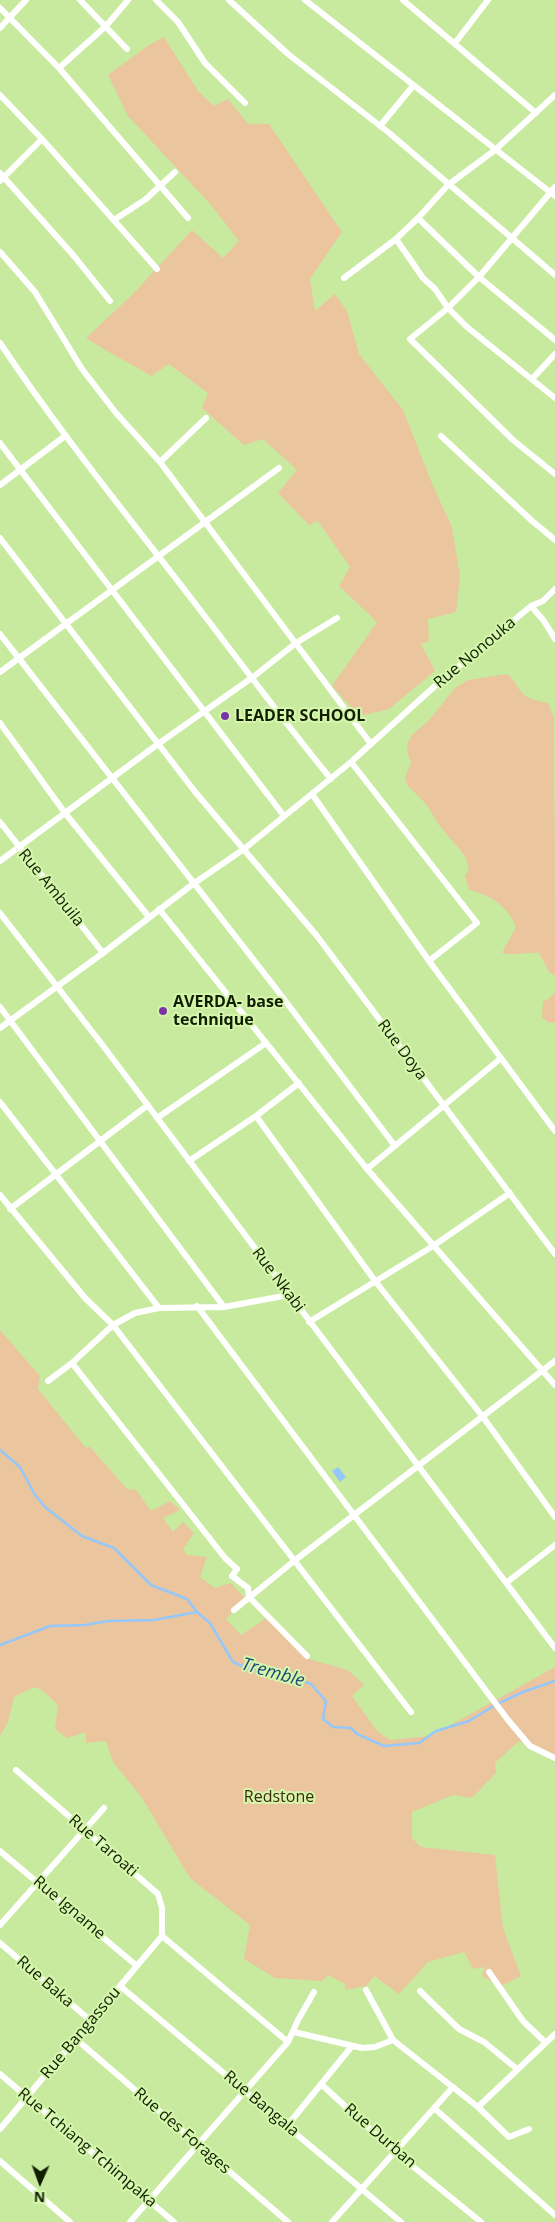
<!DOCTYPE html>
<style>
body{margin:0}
#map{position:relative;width:555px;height:2222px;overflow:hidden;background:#c8ea9f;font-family:"Open Sans",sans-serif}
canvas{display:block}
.north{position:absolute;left:15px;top:2157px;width:50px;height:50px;-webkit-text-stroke:4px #d5f7ac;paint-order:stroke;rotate:182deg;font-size:14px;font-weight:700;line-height:20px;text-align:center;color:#121e02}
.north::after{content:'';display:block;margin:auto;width:18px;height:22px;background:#121e02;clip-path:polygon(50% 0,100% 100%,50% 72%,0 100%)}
</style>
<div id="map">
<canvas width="555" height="2222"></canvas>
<div class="north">N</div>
</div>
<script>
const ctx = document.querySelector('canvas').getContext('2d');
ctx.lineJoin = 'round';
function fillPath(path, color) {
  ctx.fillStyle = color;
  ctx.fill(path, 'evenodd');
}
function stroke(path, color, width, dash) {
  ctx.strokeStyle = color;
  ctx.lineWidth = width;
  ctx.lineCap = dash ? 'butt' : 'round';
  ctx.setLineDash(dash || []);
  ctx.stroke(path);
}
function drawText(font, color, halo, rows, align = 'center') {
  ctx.font = font + ' "Open Sans",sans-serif';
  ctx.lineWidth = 4;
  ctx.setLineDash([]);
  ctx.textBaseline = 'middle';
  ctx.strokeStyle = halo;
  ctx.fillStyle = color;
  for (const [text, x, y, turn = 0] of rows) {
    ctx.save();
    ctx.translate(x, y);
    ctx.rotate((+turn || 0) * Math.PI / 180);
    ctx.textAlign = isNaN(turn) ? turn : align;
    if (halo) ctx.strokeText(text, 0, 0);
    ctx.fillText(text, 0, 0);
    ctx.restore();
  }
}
fillPath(new Path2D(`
 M164 37 198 91 214 106 228 99 248 124H269L342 232 310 279 315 311 335 294 347 311 359 354 403 410 433 486 452 527 460 576 456 612 428 619 429 641 421 644 435 671 389 709 359 716 332 686 377 622 339 586 350 567 318 521 309 525 278 493 297 470 263 439 244 445 202 408 208 393 169 364 151 376C129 362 108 353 86 338L133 294 192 230 223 258 239 241 211 205 128 116 108 75 149 45Z
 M507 674C515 680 516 686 522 693 528 700 540 701 548 703L554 717 555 976 549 972 539 953C527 952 514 956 502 953L516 927C508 906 490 895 469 890L465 876 469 869 465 856 439 825 426 804 407 785 405 777 411 763 407 750 408 742 412 735 430 719 455 688 468 680Z
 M555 992V1023L547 1022 542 1017 543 1002 550 998Z
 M0 1330 40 1376 38 1389 86 1448 89 1446 127 1489 136 1490 151 1511 170 1501 180 1510 163 1518 173 1532 183 1522 194 1533 183 1549 187 1555 207 1557 200 1577 215 1588 231 1583 244 1597 226 1619 241 1635 268 1617 305 1658 348 1670 364 1685 352 1696 377 1731 390 1740 431 1736 555 1667V1757L519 1741 495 1763 496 1773 472 1798 453 1795 412 1812V1838L421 1847 495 1855 503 1928 521 1976 501 1986 482 1976 485 1967 473 1969 464 1952 428 1962 399 1994 374 1976 366 1986 345 1990V1984L328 1975 322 1981 275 1978 244 1959 250 1925 190 1878 142 1798 113 1762 106 1741 86 1743V1732L67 1738 55 1729 58 1705 42 1690 34 1687 14 1697 8 1722 0 1736Z`), '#eac59e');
fillPath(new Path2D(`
 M338 1467 346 1477 340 1482 332 1471Z`), '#95c8fa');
stroke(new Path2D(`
 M0 1450 20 1467 35 1495 45 1507 82 1536 114 1548 151 1585 187 1599 197 1612
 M0 1645 50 1626 85 1625 108 1621 154 1620 197 1612 210 1623 233 1662 249 1669 282 1673 311 1684 326 1701 323 1719 333 1727 351 1728 357 1734 384 1746 419 1743 436 1731 469 1721 497 1704 523 1692 555 1681`), '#95c8fa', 2.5);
stroke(new Path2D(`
 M80 0 127 49
 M156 0 178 22 205 63 245 103
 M229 0 288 54 388 132 555 275
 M305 0 555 196
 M403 0 536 113
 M0 8 59 68 188 218
 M0 28 26 0
 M455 43 488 0
 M59 68 106 26 128 0
 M0 95 42 139 157 269
 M380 126 413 86
 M0 173 74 256 110 301
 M0 181 42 139
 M555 187 479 277 448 308 410 339 513 440 555 474
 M418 218 479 277 555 340
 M114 220 146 199 175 172
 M396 239 423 278 435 289 448 308 467 327 555 398
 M0 252 35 292 82 369 116 413 160 462 371 744
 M344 278 396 239 418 218 448 185 495 150 555 95
 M0 343C58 430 123 510 187 593 235 655 281 718 331 779
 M532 379 555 354
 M441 436 531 520 555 540
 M0 443 284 816
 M160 462 206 418
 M0 485 65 436
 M0 538 196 793 317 936 555 1254
 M531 606 544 621 555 639
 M0 634 274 986 395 1146
 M0 672 279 468
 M0 723 65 813 149 917
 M351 762 477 923 429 961
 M312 794 429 961 555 1131
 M0 822 103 953
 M0 861 158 744 253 677 296 643 337 618
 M159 909 367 1169 555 1385
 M0 913 104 1047 555 1648
 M0 1007 224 1307
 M0 1028 103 953 193 884 244 849 351 762 435 686 531 606 543 601 555 589
 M0 1102 159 1308
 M256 1116 375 1281 483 1417 555 1517
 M157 1118 266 1043
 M189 1161 256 1116 299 1083
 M367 1169 500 1059
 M0 1195 86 1299 113 1325 411 1712
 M10 1209 148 1105
 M197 1306 508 1720 530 1746 555 1758
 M309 1322 433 1246 510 1193
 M72 1363 225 1558 237 1569 232 1576 248 1588 249 1597 307 1656
 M48 1381 72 1363 113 1325 135 1313 159 1308 224 1307 289 1295
 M506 1583 555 1545
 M234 1610 294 1561 555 1361
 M16 1770 158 1894 162 1908V1936
 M0 1851 137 1966
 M0 1925 104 1808
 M162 1936 288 2042
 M0 1943 91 2021
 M489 1972 523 2021 545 2042
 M120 1986 401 2222
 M366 1990 393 2040 478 2107 509 2137 529 2129
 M420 1991 459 2029 484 2042 517 2069
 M294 2032 362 2048 375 2047 393 2040
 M76 2039 288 2222
 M0 2074 174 2222
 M321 2084 394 2151 481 2222
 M478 2107 555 2034
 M434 2108 555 2215
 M287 2126 352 2046
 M0 2129 162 1936
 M0 2161 70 2222
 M130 2222 288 2042 298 2020 314 1992
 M332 2222 453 2087`), '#fff', 6);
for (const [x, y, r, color] of [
 [225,716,5,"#7934a8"],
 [163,1011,5,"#7934a8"]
]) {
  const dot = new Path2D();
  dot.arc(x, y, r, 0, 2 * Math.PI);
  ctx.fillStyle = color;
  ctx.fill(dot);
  stroke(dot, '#d5f7ac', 2);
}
drawText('16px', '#121e02', '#d5f7ac', [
 ["Rue Nonouka",475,653,-40],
 ["Rue Ambuila",51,888,51],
 ["Rue Doya",402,1050,53],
 ["Rue Nkabi",278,1280,53],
 ["Rue Taroati",103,1846,41],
 ["Rue Igname",69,1908,40],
 ["Rue Baka",45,1982,41],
 ["Rue Bangassou",81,2033,-50],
 ["Rue Bangala",261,2104,40],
 ["Rue des Forages",182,2131,41],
 ["Rue Durban",380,2136,41],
 ["Rue Tchiang Tchimpaka",87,2148,40]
]);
drawText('bold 16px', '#121e02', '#d5f7ac', [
 ["LEADER SCHOOL",235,716],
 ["AVERDA- base",173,1002],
 ["technique",173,1020]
], 'left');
drawText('16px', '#40280a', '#d5f7ac', [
 ["Redstone",279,1797]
]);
drawText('italic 18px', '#1c4a72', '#d5f7ac', [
 ["Tremble",273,1673,16]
]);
</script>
